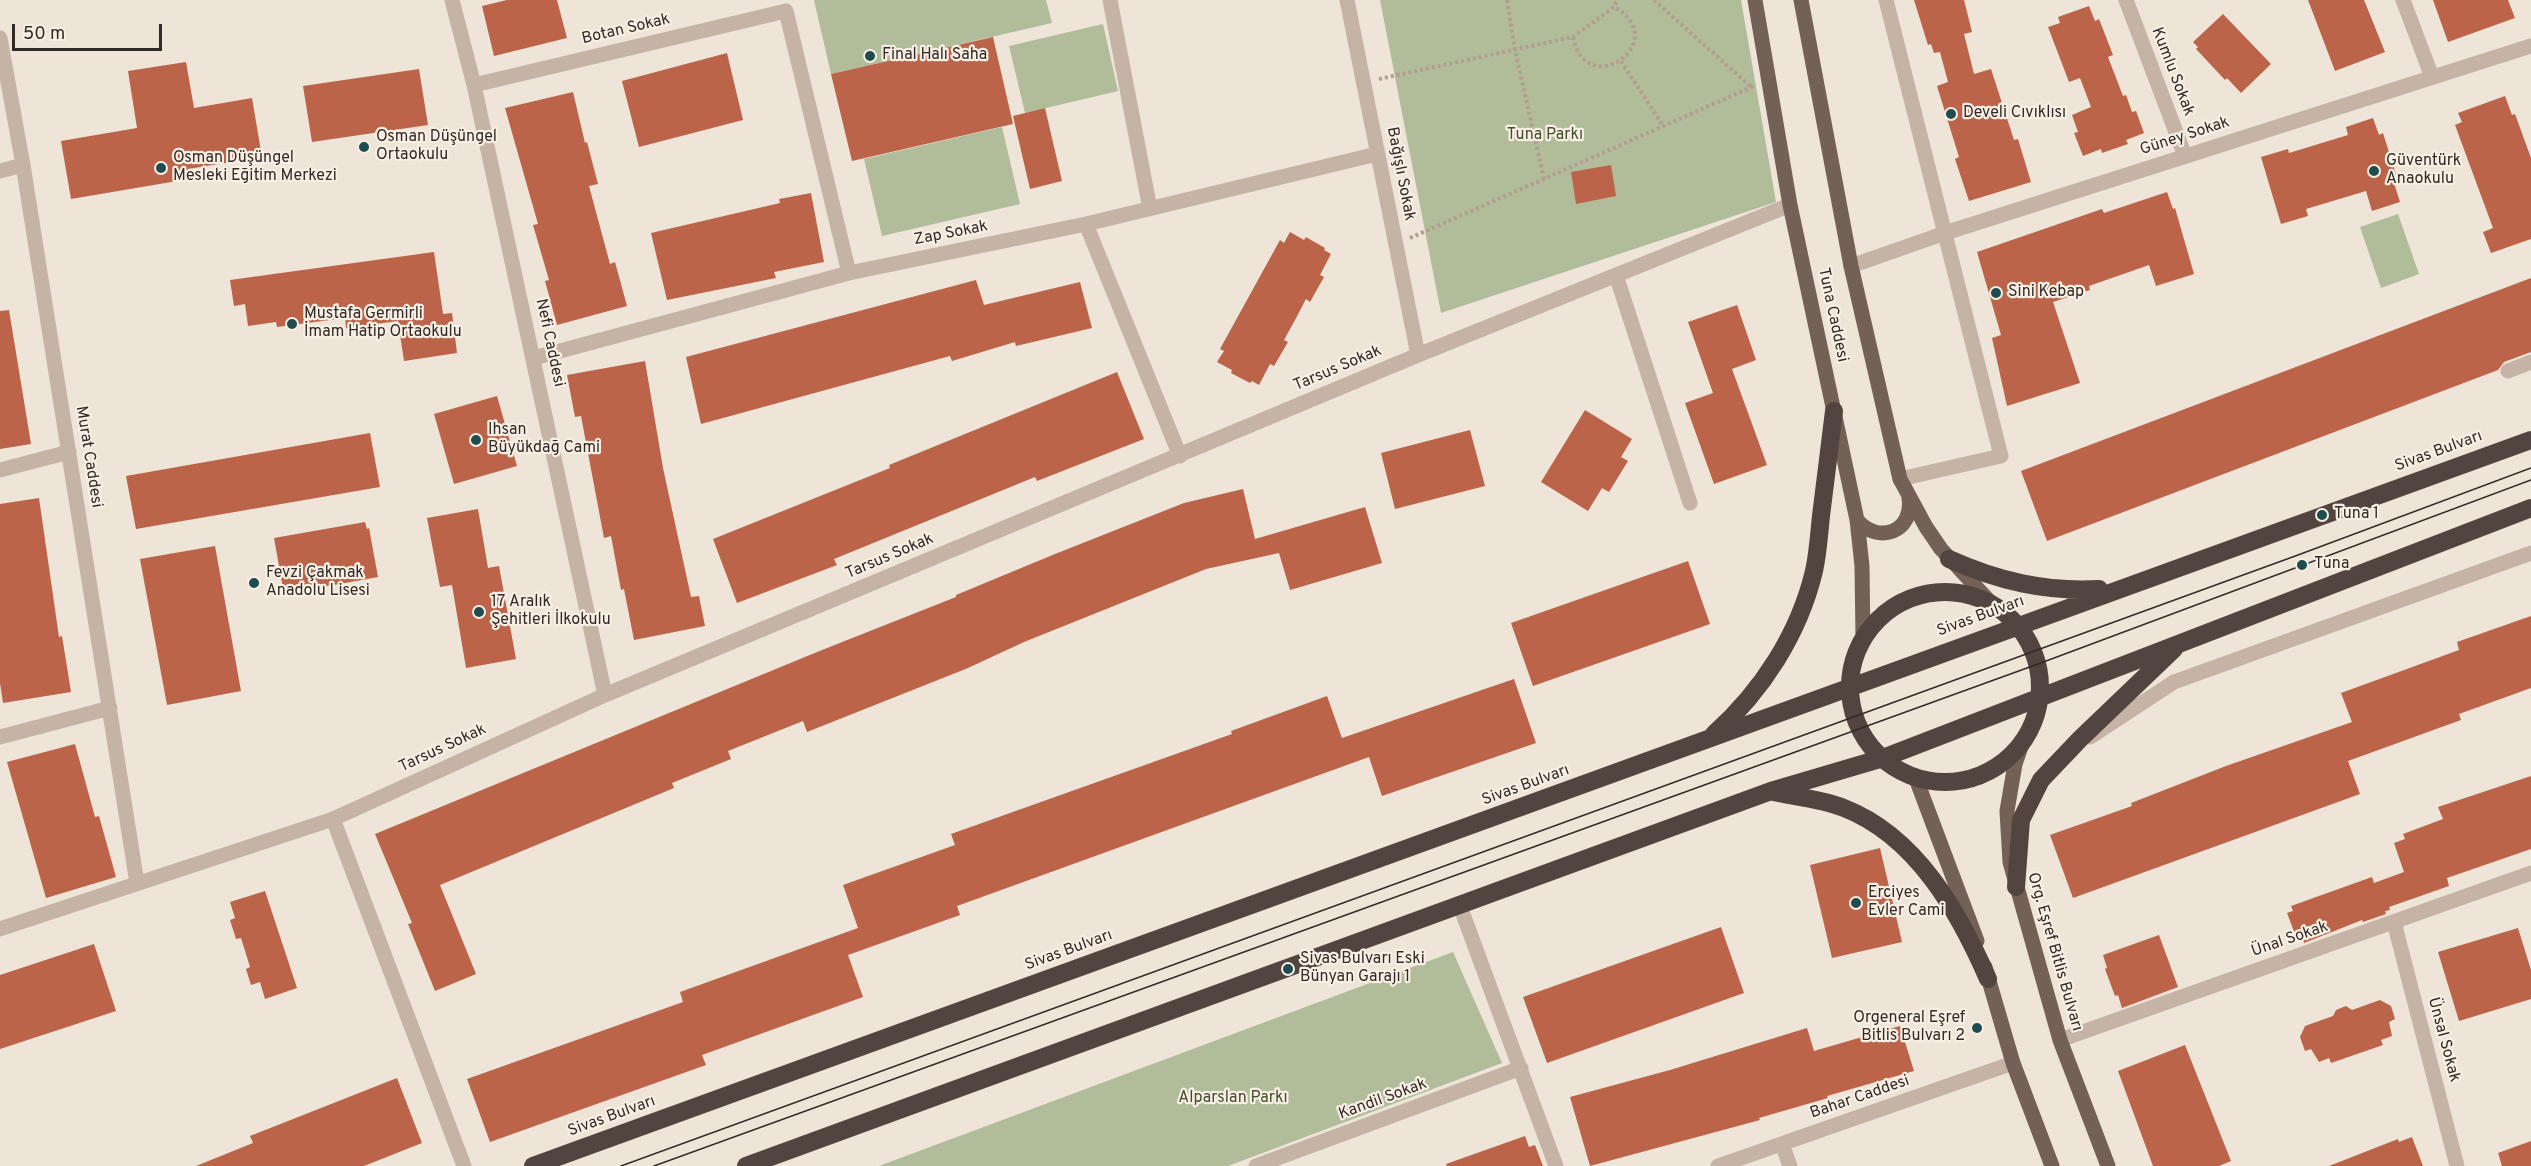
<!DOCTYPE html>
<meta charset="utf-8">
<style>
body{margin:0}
#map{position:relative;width:2531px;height:1166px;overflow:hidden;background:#eee4d8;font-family:Overpass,sans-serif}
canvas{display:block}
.scale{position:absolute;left:12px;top:24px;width:150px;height:27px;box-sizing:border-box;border:3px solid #322a26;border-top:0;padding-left:8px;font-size:18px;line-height:21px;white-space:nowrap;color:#322a26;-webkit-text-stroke:4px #f7eee4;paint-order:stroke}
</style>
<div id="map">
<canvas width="2531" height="1166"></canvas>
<div class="scale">50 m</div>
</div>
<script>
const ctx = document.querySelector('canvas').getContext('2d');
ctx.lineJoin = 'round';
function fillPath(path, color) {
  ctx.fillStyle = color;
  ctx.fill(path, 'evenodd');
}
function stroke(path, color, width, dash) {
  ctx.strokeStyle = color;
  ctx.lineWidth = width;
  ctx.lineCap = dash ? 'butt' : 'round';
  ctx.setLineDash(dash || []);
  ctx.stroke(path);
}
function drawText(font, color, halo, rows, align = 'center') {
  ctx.font = font + ' Overpass,sans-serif';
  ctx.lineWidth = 4.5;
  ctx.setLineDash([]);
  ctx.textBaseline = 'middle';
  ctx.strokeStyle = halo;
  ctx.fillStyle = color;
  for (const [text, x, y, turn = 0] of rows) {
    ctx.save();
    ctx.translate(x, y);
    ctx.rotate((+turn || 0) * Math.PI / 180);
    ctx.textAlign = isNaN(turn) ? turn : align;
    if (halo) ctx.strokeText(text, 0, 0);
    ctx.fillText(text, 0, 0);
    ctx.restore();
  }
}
fillPath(new Path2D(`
 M814 0H1046L1052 23 831 74Z
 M1380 0H1741L1776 202 1441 313Z
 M1103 24 1118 91 1025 113 1009 46Z
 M1002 127 1020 204 882 236 864 159Z
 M2398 214 2419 274 2381 288 2360 227Z
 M1453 952 1502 1063 1228 1166H879Z`), '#b1bc9a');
fillPath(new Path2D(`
 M507 0H557L567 38 494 56 482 6Z
 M1914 0H1964L1972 32 1964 34 1974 74 1991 69 2014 140 2018 139 2031 182 1969 201 1955 159 1959 157 1937 86 1948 82 1940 52 1934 53 1931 44 1928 45Z
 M2308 0H2364L2385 52 2335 71Z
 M2433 0H2508L2515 18 2448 42Z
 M2089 6 2095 21 2099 19 2113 55 2108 57 2123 96 2126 95 2132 112 2136 111 2144 133 2126 140 2128 144 2102 153 2101 149 2083 156 2074 133 2078 132 2072 115 2091 107 2080 78 2069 82 2048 27 2060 23 2058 17Z
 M2223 14 2271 64 2241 93 2227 78 2225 80 2196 49 2198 47 2193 42Z
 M993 37 1013 124 852 161 831 74Z
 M727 53 743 120 639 147 622 81Z
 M186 62 194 108 252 98 262 157 188 169 189 179 71 199 61 141 137 128 128 71Z
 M419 69 428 125 312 142 303 86Z
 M573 92 585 143 587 142 598 184 589 186 610 264 615 262 627 306 557 325 545 281 549 280 533 225 538 224 505 108Z
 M2505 96 2512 115 2515 114 2531 158V239L2491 253 2483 232 2493 228 2455 125 2462 122 2458 113Z
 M1045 108 1062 181 1030 189 1013 116Z
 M2373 118 2379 135 2383 133 2398 181 2394 183 2400 202 2372 211 2366 191 2306 209 2308 216 2281 224 2261 157 2288 149 2289 153 2348 135 2346 127Z
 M1611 165 1616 196 1576 204 1571 172Z
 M2167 192 2173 209 2175 208 2194 274 2156 286 2149 265 2089 286 2090 290 2053 302 2080 383 2007 406 1992 338 2001 335 1977 252 2102 209 2104 213Z
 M811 193 824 262 774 272 776 278 667 300 651 233 780 203 779 199Z
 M1290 232 1304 240 1306 237 1325 248 1324 250 1331 254 1320 275 1324 277 1310 302 1306 299 1295 320 1284 340 1288 342 1274 366 1270 364 1259 385 1252 381 1250 383 1231 373 1232 370 1217 362 1224 351 1220 349 1280 240 1284 243Z
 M434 252 443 314 452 313 457 353 404 361 398 321 346 328 345 318 277 327 276 322 248 326 245 304 234 306 230 280Z
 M2531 278V352L2504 362 2498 370 2047 541 2021 471Z
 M976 280 984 305 1080 282 1092 328 1016 346 1015 342 952 361 950 356 701 424 686 357Z
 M1737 305 1756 360 1732 369 1767 465 1714 484 1685 403 1713 393 1688 322Z
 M9 310 31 444 0 449V311Z
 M645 361 663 468 691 597 699 596 705 626 634 640 624 589 621 590 611 536 604 538 581 416 575 417 567 375Z
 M1117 372 1144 439 1037 481 1035 477 834 559 837 565 737 603 713 539 890 468 889 465Z
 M497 396 517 466 454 484 434 414Z
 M1585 410 1632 439 1621 457 1628 461 1609 492 1602 488 1588 511 1541 482Z
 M1470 430 1485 486 1395 509 1381 453Z
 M370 433 380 487 136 529 126 476Z
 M1243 489 1255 539 1365 507 1382 563 1290 590 1279 553 1206 569 1024 642 968 668 807 732 803 721 728 751 731 759 672 783 674 788 440 885 476 974 435 991 408 924 412 923 375 834 822 650 956 597V595L1055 554 1184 503Z
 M39 498 59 637 62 636 71 692 3 703 0 683V504Z
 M478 509 488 568 499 566 516 659 466 668 452 585 440 587 427 518Z
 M365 522 367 529 369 528 378 577 284 594 274 538Z
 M215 546 241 691 167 705 140 559Z
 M1688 561 1710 624 1533 686 1511 623Z
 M2531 616V688L2459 714 2461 720 2348 761 2360 794 2073 898 2050 835 2132 806 2131 803 2226 766 2352 722 2341 693 2459 650 2457 642Z
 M1514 679 1536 743 1382 796 1369 757 957 906 960 915 848 955 863 997 702 1055 706 1065 490 1142 467 1079 683 1002 680 992 858 928 843 885 955 845 951 834 1232 734 1231 731 1327 696 1342 738Z
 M75 744 95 817 99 816 116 877 46 898 7 762Z
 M2531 776V849L2447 878 2449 886 2389 907 2390 910 2385 911 2386 914 2363 922 2362 920 2304 943 2303 940 2298 942 2287 913 2293 911 2291 906 2372 877 2374 883 2404 872 2394 843 2405 839 2403 834 2443 819 2438 807Z
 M1880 848 1902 942 1832 958 1810 865Z
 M265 891 297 988 265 999 260 982 251 985 246 969 250 967 241 938 236 939 230 920 235 918 230 902Z
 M1721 927 1744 993 1547 1063 1523 997Z
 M2518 928 2531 970V999L2459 1021 2438 952Z
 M2159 935 2178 987 2122 1008 2118 995 2115 996 2105 969 2107 968 2103 955Z
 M94 944 116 1011 0 1049V975Z
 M2380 1000 2391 1006 2395 1019 2389 1022 2392 1036 2381 1040 2383 1045 2331 1063 2329 1058 2319 1062 2311 1049 2305 1051 2300 1037 2305 1026 2333 1016 2336 1010 2346 1006 2352 1010Z
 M1900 1026 1914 1071 1827 1096 1828 1098 1759 1118 1760 1120 1590 1166 1570 1097 1670 1070 1807 1028 1814 1051Z
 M2185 1045 2231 1161 2219 1166H2153L2118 1071Z
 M397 1078 422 1143 364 1166H196L253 1143 250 1136Z
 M1525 1136 1529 1147 1535 1145 1543 1166H1447L1446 1164Z
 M2412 1137 2423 1166H2329L2398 1139 2399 1142Z
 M2531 1141V1166H2502L2498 1153Z`), '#bb6449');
stroke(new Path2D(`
 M1507 0 1515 50 1544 179
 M1654 0 1751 87
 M1573 37C1585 103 1675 41 1614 7
 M1621 61 1663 126
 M1379 79 1573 37 1614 7 1617 0
 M1410 238 1754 86`), '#b19e90', 4, [3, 3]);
stroke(new Path2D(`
 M452 0 474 85 605 695
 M1110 0 1150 209
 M1347 0 1418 355
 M1886 0 2001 456 1900 479
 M2126 0 2185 156
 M2403 0 2432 77
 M0 38 23 165 137 883
 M474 85 786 11 849 273
 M0 171 23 165
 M1086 224 1180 456
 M1851 266 1945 233 2531 46
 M1616 275 1690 503
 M534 358 849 273 1086 224 1377 154
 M2508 371 2531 362
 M0 470 69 452
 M0 737 110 708
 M2090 737 2174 682 2531 553
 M333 819 464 1166
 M1460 906 1556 1166
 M2394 922 2457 1166
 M0 929 333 819 605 695 1418 355 1790 205
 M2060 1040 2531 873
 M1782 1144 1790 1166
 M1256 1166 1521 1068
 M1718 1166 2013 1063`), '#c5b4a6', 15);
stroke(new Path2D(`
 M1755 0 1790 205 1857 520 1862 566 1863 639
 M1801 0 1851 266 1900 479 1926 527 1941 549 1992 604
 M1857 520C1878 545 1914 532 1909 498
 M2023 741 2015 764 2007 811 2010 862 2060 1040 2108 1166
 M1915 776 1977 941
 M1985 967 2013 1063 2052 1166`), '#736158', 15);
stroke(new Path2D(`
 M1949 559C1998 581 2045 592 2099 589
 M1850 687a95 95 0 1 1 190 0a95 95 0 1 1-190 0Z
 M1714 734C1762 691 1799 634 1814 571 1818 553 1819 534 1821 516 1825 481 1830 446 1834 411
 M1773 792C1796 797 1822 799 1844 808 1916 836 1959 912 1988 979
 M2016 887 2021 820 2041 780 2080 739 2174 649
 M533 1166 2531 440
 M746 1166 1771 791 1883 758 2531 508`), '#52443e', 18);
stroke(new Path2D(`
 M621 1166 2298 555 2531 468
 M654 1166 2038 664 2531 480`), '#322a26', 1.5);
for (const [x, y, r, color] of [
 [870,56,6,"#1f4c4f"],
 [1951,114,6,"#1f4c4f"],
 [364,147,6,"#1f4c4f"],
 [161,168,6,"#1f4c4f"],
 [2374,171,6,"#1f4c4f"],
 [1996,293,6,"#1f4c4f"],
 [292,324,6,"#1f4c4f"],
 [476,440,6,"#1f4c4f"],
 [2322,515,6,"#1f4c4f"],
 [2302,565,6,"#1f4c4f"],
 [254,583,6,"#1f4c4f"],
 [479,612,6,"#1f4c4f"],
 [1856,903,6,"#1f4c4f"],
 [1288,969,6,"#1f4c4f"],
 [1977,1028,6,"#1f4c4f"]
]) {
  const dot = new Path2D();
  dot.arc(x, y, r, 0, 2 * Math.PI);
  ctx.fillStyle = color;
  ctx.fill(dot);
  stroke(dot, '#f7eee4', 2);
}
drawText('16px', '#322a26', '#f7eee4', [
 ["Botan Sokak",626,30,-13],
 ["Kumlu Sokak",2172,72,69],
 ["Güney Sokak",2185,137,-18],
 ["Bağışlı Sokak",1400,174,79],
 ["Zap Sokak",951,234,-11],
 ["Tuna Caddesi",1832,315,78],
 ["Nefi Caddesi",549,343,78],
 ["Tarsus Sokak",1338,369,-23],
 ["Sivas Bulvarı",2439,452,-20],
 ["Murat Caddesi",88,457,81],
 ["Tarsus Sokak",890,557,-23],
 ["Sivas Bulvarı",1981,617,-20],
 ["Tarsus Sokak",443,749,-25],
 ["Sivas Bulvarı",1526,786,-20],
 ["Ünal Sokak",2290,940,-19],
 ["Sivas Bulvarı",1069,951,-20],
 ["Org. Eşref Bitlis Bulvarı",2054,952,74],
 ["Ünsal Sokak",2443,1040,75],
 ["Bahar Caddesi",1860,1098,-19],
 ["Kandil Sokak",1383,1100,-20],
 ["Sivas Bulvarı",612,1117,-20]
]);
drawText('16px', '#322a26', '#f7eee4', [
 ["Final Halı Saha",882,56],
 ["Develi Cıvıklısı",1963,114],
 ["Osman Düşüngel",376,138],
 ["Ortaokulu",376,156],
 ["Osman Düşüngel",173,159],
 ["Mesleki Eğitim Merkezi",173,177],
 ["Güventürk",2386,162],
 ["Anaokulu",2386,180],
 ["Sini Kebap",2008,293],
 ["Mustafa Germirli",304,315],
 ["İmam Hatip Ortaokulu",304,333],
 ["Ihsan",488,431],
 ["Büyükdağ Cami",488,449],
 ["Tuna 1",2334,515],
 ["Tuna",2314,565],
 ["Fevzi Çakmak",266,574],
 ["Anadolu Lisesi",266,592],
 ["17 Aralık",491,603],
 ["Şehitleri İlkokulu",491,621],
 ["Erciyes",1868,894],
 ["Evler Cami",1868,912],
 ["Sivas Bulvarı Eski",1300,960],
 ["Bünyan Garajı 1",1300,978],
 ["Orgeneral Eşref",1965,1019,"right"],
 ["Bitlis Bulvarı 2",1965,1037,"right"]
], 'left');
drawText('16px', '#424e2c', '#f7eee4', [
 ["Tuna Parkı",1545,136],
 ["Alparslan Parkı",1233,1099]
]);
</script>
